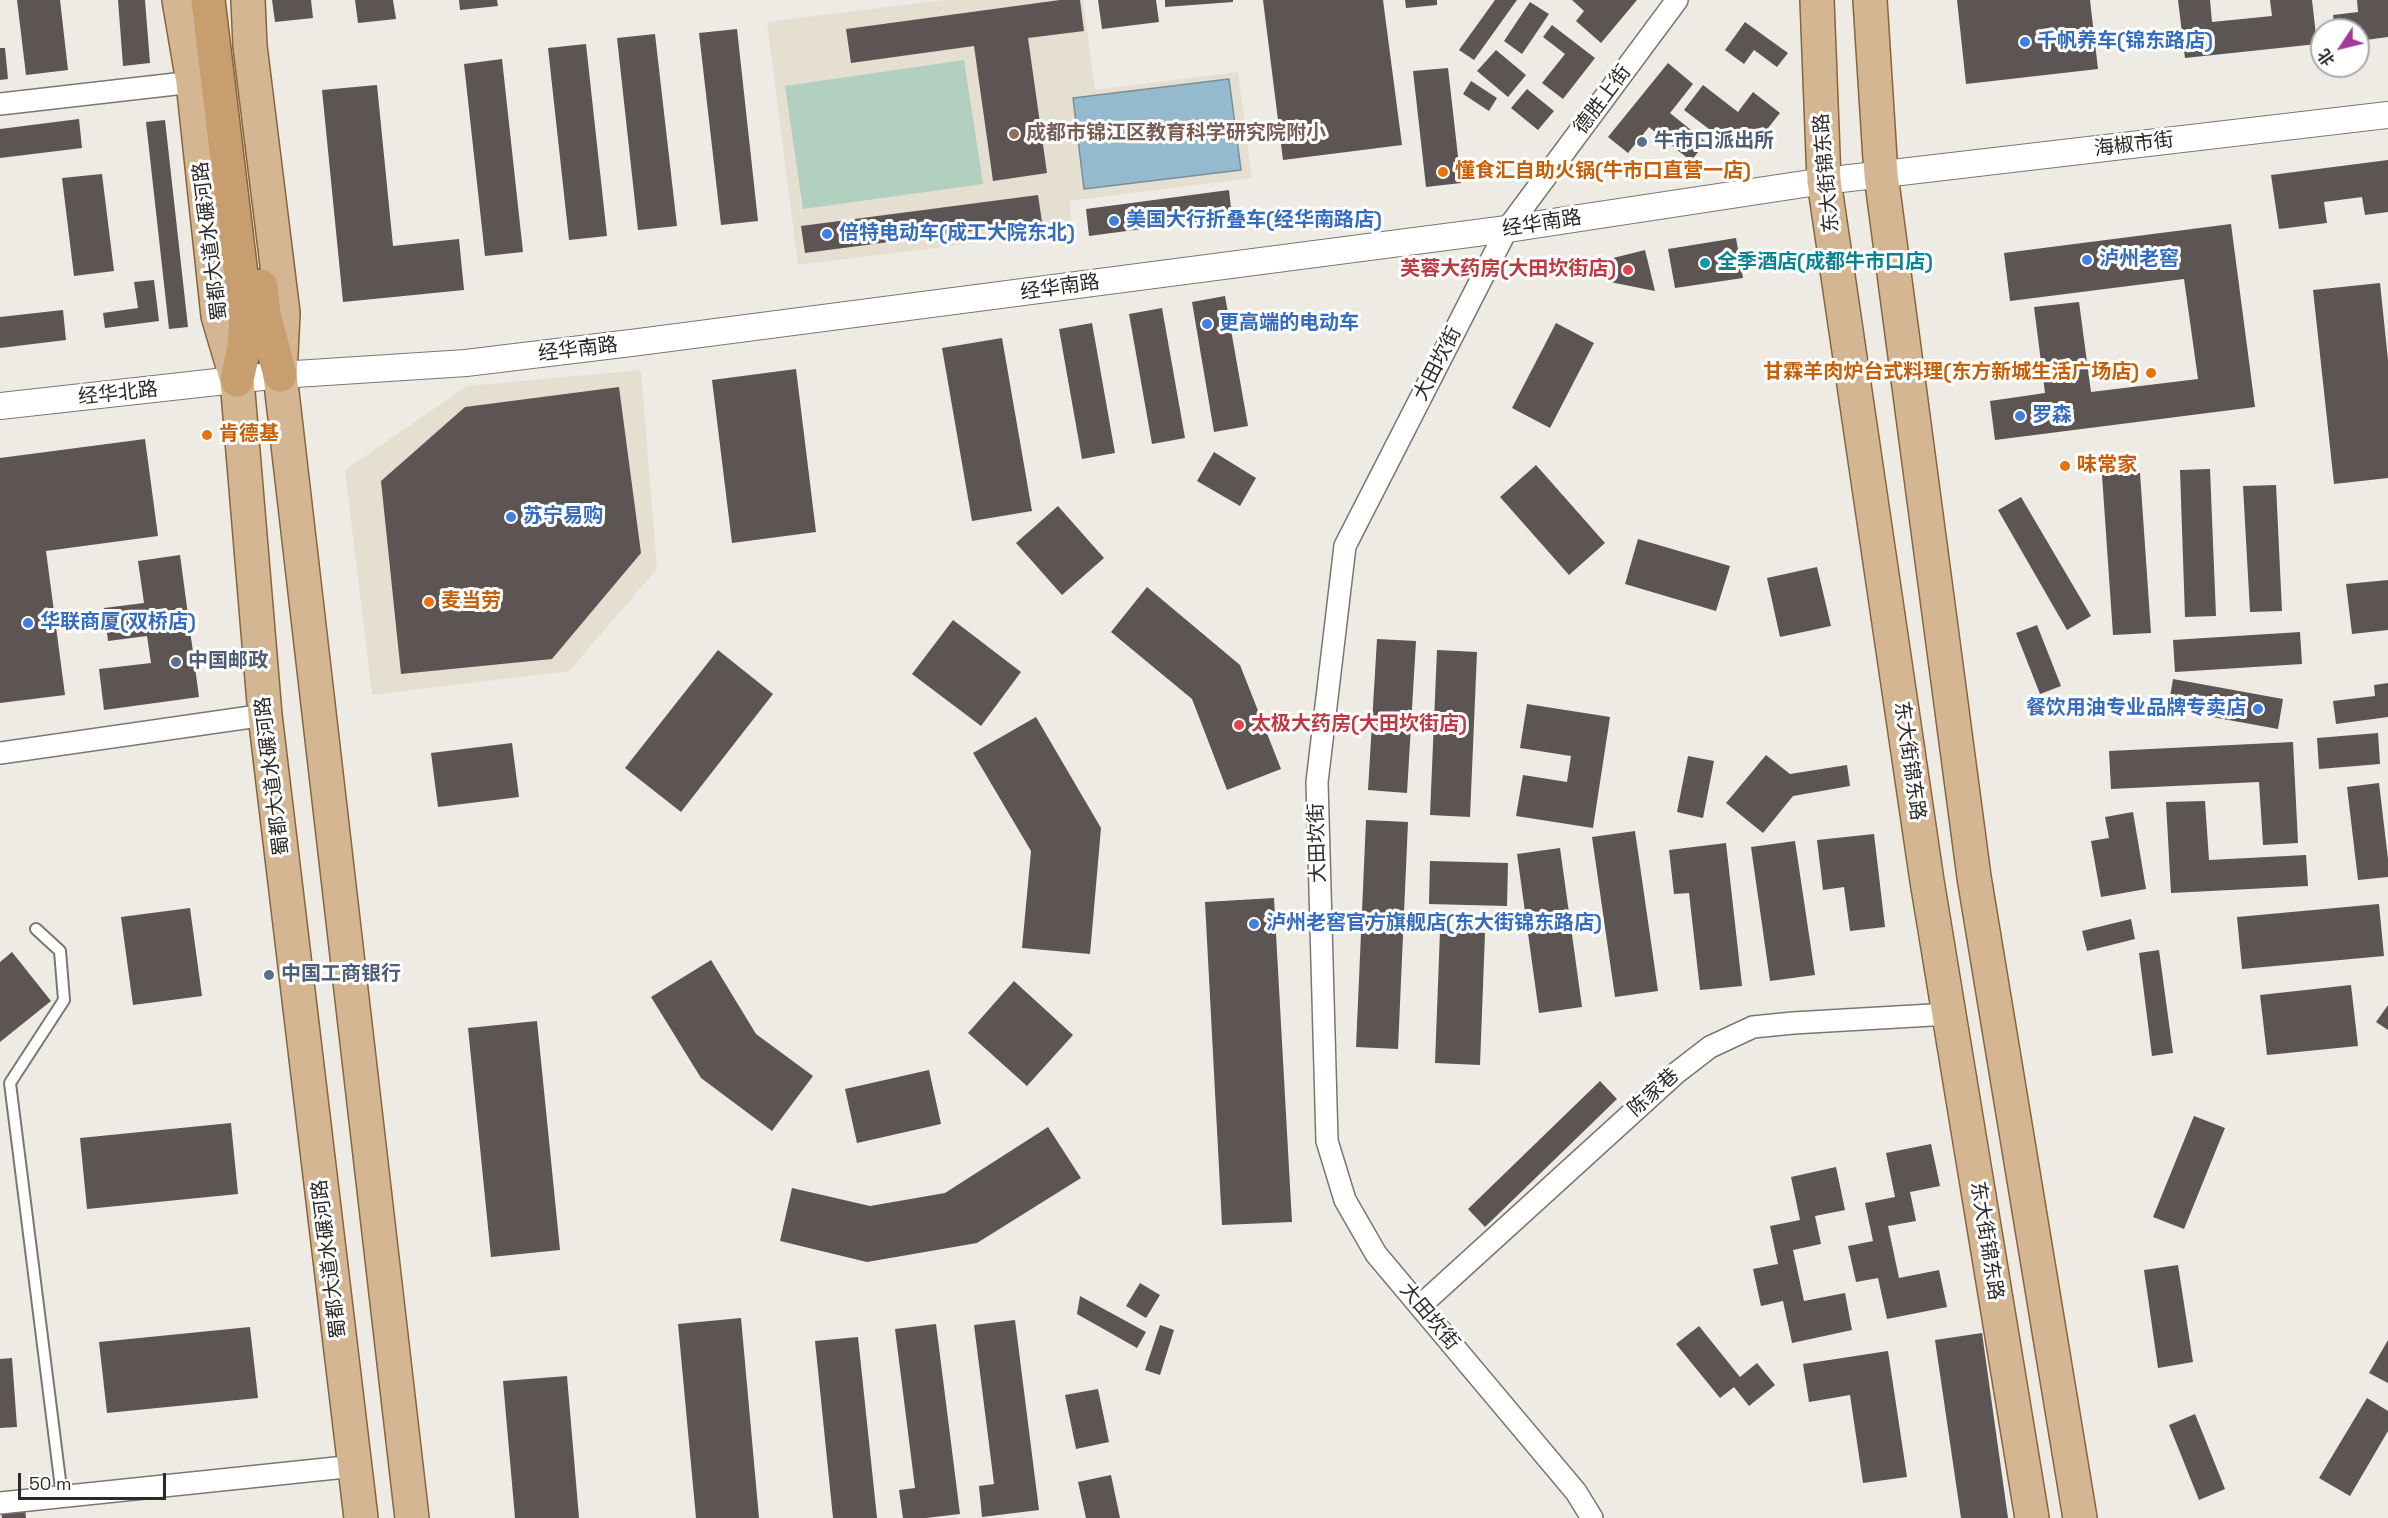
<!DOCTYPE html>
<meta charset="utf-8">
<style>
body{margin:0}
#map{position:relative;width:2388px;height:1518px;overflow:hidden;background:#eeebe4;font-family:"Space Grotesk","Noto Sans SC",sans-serif}
canvas{display:block}
.north{position:absolute;left:2310px;top:18px;width:60px;height:60px;box-sizing:border-box;background:#fff;border:2px solid #aaaaa9;border-radius:50%;rotate:235deg;font-size:16px;font-weight:700;line-height:24px;text-align:center;color:#2b2a27}
.north::after{content:'';display:block;margin:auto;width:21px;height:27px;background:#a3399a;clip-path:polygon(50% 0,100% 100%,50% 72%,0 100%)}
.scale{position:absolute;left:18px;top:1473px;width:148px;height:27px;box-sizing:border-box;border:3px solid #2b2a27;border-top:0;padding-left:8px;font-size:18px;line-height:21px;white-space:nowrap;color:#2b2a27;-webkit-text-stroke:4px #fff;paint-order:stroke}
</style>
<div id="map">
<canvas width="2388" height="1518"></canvas>
<div class="north">北</div>
<div class="scale">50 m</div>
</div>
<script>
const ctx = document.querySelector('canvas').getContext('2d');
ctx.lineJoin = 'round';
function fillPath(path, color) {
  ctx.fillStyle = color;
  ctx.fill(path, 'evenodd');
}
function stroke(path, color, width, dash) {
  ctx.strokeStyle = color;
  ctx.lineWidth = width;
  ctx.lineCap = dash ? 'butt' : 'round';
  ctx.setLineDash(dash || []);
  ctx.stroke(path);
}
function drawText(font, color, halo, rows, align = 'center') {
  ctx.font = font + ' "Space Grotesk","Noto Sans SC",sans-serif';
  ctx.lineWidth = 6;
  ctx.setLineDash([]);
  ctx.textBaseline = 'middle';
  ctx.strokeStyle = halo;
  ctx.fillStyle = color;
  for (const [text, x, y, turn = 0] of rows) {
    ctx.save();
    ctx.translate(x, y);
    ctx.rotate((+turn || 0) * Math.PI / 180);
    ctx.textAlign = isNaN(turn) ? turn : align;
    if (halo) ctx.strokeText(text, 0, 0);
    ctx.fillText(text, 0, 0);
    ctx.restore();
  }
}
fillPath(new Path2D(`
 M944 0H1083L1095 90 1238 72 1252 178 1069 201 1073 231 798 265 767 22Z
 M641 370 657 569 569 671 372 695 345 470 467 386Z`), '#e5dfd1');
fillPath(new Path2D(`
 M964 60 983 184 803 209 785 86Z`), '#b1d0bf');
const water = new Path2D(`
 M1229 79 1241 170 1084 189 1073 98Z`);
fillPath(water, '#95bacd');
stroke(water, '#758f9b', 1.5);
fillPath(new Path2D(`
 M17 0H60L68 70 26 75Z
 M118 0H145L150 63 123 66Z
 M272 0H311L313 18 275 22Z
 M355 0H393L396 19 358 23Z
 M459 0H497L498 6 460 10Z
 M1060 0H1080L1084 31 1028 38 1047 173 993 181 974 46 851 63 846 29Z
 M1098 0H1156L1159 22 1102 29Z
 M1165 0H1233V2L1165 7Z
 M1263 0H1383L1402 145 1283 160Z
 M1405 0H1437V5L1406 8Z
 M1495 0H1517L1474 60 1459 50Z
 M1572 0H1637L1601 43 1576 21 1584 11Z
 M1957 0H2090L2098 69 1966 84Z
 M2178 0H2210L2212 22 2272 16 2270 0H2312L2317 44 2185 58Z
 M2357 0H2388V37L2358 41V30H2335L2333 15 2358 12Z
 M1530 2 1549 14 1522 54 1504 41Z
 M1745 22 1788 53 1777 67 1754 50 1744 64 1725 50Z
 M1552 25 1595 58 1563 99 1542 83 1565 54 1543 37Z
 M737 29 758 221 721 225 699 33Z
 M655 34 677 226 638 230 617 38Z
 M586 44 607 236 569 240 548 48Z
 M0 48H5L8 79 0 80Z
 M1496 50 1526 75 1508 97 1477 71Z
 M502 59 523 252 485 256 464 64Z
 M1668 63 1693 84 1670 113 1706 142 1691 161 1649 127 1628 153 1608 137Z
 M1448 68 1461 183 1426 187 1413 71Z
 M1471 81 1497 98 1489 111 1463 94Z
 M377 85 393 246 459 239 464 290 343 302 322 90Z
 M1703 85 1738 112 1753 92 1780 113 1753 147 1726 142 1684 110Z
 M1527 89 1554 111 1538 130 1511 108Z
 M79 119 82 148 0 158V129Z
 M165 120 188 327 169 329 146 122Z
 M2388 160V212L2365 215 2362 197 2324 202 2327 223 2279 229 2271 175Z
 M102 174 114 271 74 276 62 178Z
 M1229 190 1232 217 1089 236 1086 209Z
 M1038 195 1042 222 805 253 801 226Z
 M2231 224 2255 407 1995 440 1990 401 2045 393 2034 307 2079 302 2091 392 2198 379 2184 279 2010 301 2004 253Z
 M1736 238 1743 278 1675 288 1668 249Z
 M1645 250 1655 291 1610 282 1605 260Z
 M154 280 159 321 105 328 103 313 138 308 134 282Z
 M2380 283 2388 360V478L2334 484 2313 290Z
 M1225 296 1248 426 1214 432 1192 302Z
 M1162 308 1185 438 1152 444 1129 314Z
 M63 310 66 340 0 348V317Z
 M1092 323 1115 453 1082 459 1059 329Z
 M1556 323 1594 343 1550 428 1512 408Z
 M1002 338 1032 511 972 521 942 348Z
 M796 369 816 532 732 543 712 380Z
 M619 387 641 553 552 659 401 674 381 481 465 407Z
 M145 439 158 536 46 551 65 695 0 703V458Z
 M1214 452 1256 478 1240 506 1197 481Z
 M1536 465 1605 543 1569 575 1500 497Z
 M2210 469 2216 616 2185 617 2180 470Z
 M2140 473 2151 633 2113 635 2102 475Z
 M2276 485 2282 611 2250 612 2243 486Z
 M2021 497 2091 616 2067 630 1998 510Z
 M1058 506 1104 558 1062 595 1016 543Z
 M1638 539 1730 566 1716 611 1625 584Z
 M180 555 199 697 104 710 99 669 151 663 147 636 108 641 104 608 144 603 138 561Z
 M1817 567 1831 626 1780 637 1767 578Z
 M2388 580V630L2352 634 2346 584Z
 M1147 587 1240 665 1281 769 1227 790 1192 699 1111 632Z
 M953 620 1021 672 981 726 912 674Z
 M2037 625 2061 686 2040 694 2016 633Z
 M2300 632 2302 664 2175 672 2173 640Z
 M1377 639 1416 641 1407 793 1368 790Z
 M718 650 773 694 681 812 625 768Z
 M1437 650 1477 652 1470 817 1430 815Z
 M2173 679 2283 699 2278 729 2168 709Z
 M2388 683V717L2336 724 2333 701 2375 696 2374 685Z
 M1527 704 1610 717 1593 828 1516 816 1523 775 1567 782 1571 756 1520 748Z
 M1036 717 1101 828 1090 954 1022 948 1031 851 973 753Z
 M2378 733 2380 764 2319 769 2317 738Z
 M2293 742 2298 843 2263 845 2259 782 2111 789 2109 751Z
 M512 743 519 797 438 807 431 753Z
 M1766 755 1790 774 1847 765 1850 786 1793 796 1763 833 1726 803Z
 M1688 756 1714 761 1703 818 1677 812Z
 M2379 783 2388 859V877L2358 880 2347 787Z
 M2205 801 2209 860 2306 855 2308 886 2171 893 2166 802Z
 M2133 812 2146 889 2101 897 2091 841 2109 838 2105 817Z
 M1366 820 1408 822 1398 1049 1356 1047Z
 M1635 831 1658 991 1615 997 1592 837Z
 M1874 834 1885 927 1850 931 1844 887 1823 890 1817 840Z
 M1795 841 1815 975 1770 981 1751 847Z
 M1726 843 1742 986 1700 990 1689 893 1674 894 1669 850Z
 M1560 848 1582 1007 1539 1013 1517 854Z
 M1430 861 1508 863 1507 906 1429 904Z
 M1274 898 1292 1222 1222 1225 1205 902Z
 M2379 904 2384 956 2242 969 2237 917Z
 M190 908 202 996 133 1005 121 917Z
 M2131 919 2135 939 2087 951 2082 931Z
 M1440 931 1485 933 1480 1065 1435 1063Z
 M2159 950 2173 1053 2152 1056 2139 953Z
 M12 952 51 1001 0 1042V962Z
 M711 960 756 1034 813 1076 772 1131 701 1078 651 997Z
 M1014 981 1073 1035 1027 1086 968 1033Z
 M2351 985 2358 1046 2267 1055 2260 995Z
 M2388 1005V1030L2376 1022Z
 M537 1021 560 1250 491 1257 468 1028Z
 M929 1070 941 1124 857 1143 845 1089Z
 M1600 1081 1617 1099 1485 1227 1468 1209Z
 M2194 1116 2225 1128 2184 1229 2153 1217Z
 M231 1123 238 1194 87 1209 80 1138Z
 M1048 1127 1081 1178 977 1243 867 1262 780 1241 792 1188 870 1206 945 1193Z
 M1931 1144 1940 1186 1910 1192 1916 1221 1888 1226 1899 1278 1939 1270 1947 1307 1887 1319 1878 1278 1856 1282 1848 1246 1873 1241 1865 1203 1895 1197 1886 1153Z
 M1836 1167 1845 1210 1815 1216 1821 1244 1793 1250 1804 1301 1845 1293 1852 1330 1792 1343 1783 1301 1761 1306 1753 1269 1778 1264 1770 1226 1800 1220 1791 1177Z
 M2178 1265 2193 1362 2158 1368 2144 1270Z
 M1140 1283 1160 1295 1146 1318 1126 1306Z
 M1080 1296 1146 1332 1137 1348 1077 1314Z
 M741 1318 759 1518H696L678 1324Z
 M1015 1320 1039 1510 982 1517 979 1486 994 1484 974 1325Z
 M936 1324 960 1514 926 1518H903L899 1490 915 1488 895 1329Z
 M1160 1325 1174 1330 1160 1375 1145 1370Z
 M1699 1326 1740 1377 1757 1363 1775 1385 1749 1406 1734 1387 1720 1398 1676 1344Z
 M250 1327 258 1398 107 1413 99 1342Z
 M1982 1333 2008 1518H1961L1935 1340Z
 M858 1337 877 1518H833L815 1341Z
 M2388 1340V1383L2369 1373Z
 M1888 1351 1907 1477 1863 1483 1850 1395 1809 1402 1803 1364Z
 M12 1358 17 1427 0 1428V1359Z
 M567 1376 579 1518H515L503 1381Z
 M1098 1389 1109 1442 1076 1449 1065 1395Z
 M2367 1398 2388 1411V1431L2350 1496 2319 1478Z
 M2195 1414 2225 1489 2199 1500 2169 1425Z
 M1111 1475 1120 1518H1086L1078 1482Z
 M25 1509 26 1518H2L1 1511Z`), '#5c5553');
const service = new Path2D(`
 M36 929 60 951 64 1000 10 1083 62 1496`);
const minor = new Path2D(`
 M0 104 193 82
 M0 753 265 715
 M1420 1306 1675 1074 1710 1047 1753 1027 1793 1023 1949 1014
 M0 1503 355 1466
 M1592 1518 1576 1492 1376 1254 1345 1200 1327 1141 1317 782 1345 546 1507 229 1677 0`);
const tertiary = new Path2D(`
 M0 406 280 375 466 363 639 342 1507 229 1824 181 2388 115`);
const primary = new Path2D(`
 M179 0 193 82 218 316 237 380 265 715 361 1518
 M248 0 250 46 283 313 280 375 412 1518
 M1817 0 1824 181 1927 881 2032 1518
 M1870 0 1881 175 1974 877 2080 1518`);
const trunk = new Path2D(`
 M208 0 246 316 244 347 237 380
 M261 286 264 314 280 375`);
stroke(service, '#7a7771', 14);
stroke(minor, '#7a7771', 24);
stroke(tertiary, '#7a7771', 28);
stroke(primary, '#87653d', 36);
stroke(trunk, '#87653d', 36);
stroke(service, '#fff', 10);
stroke(minor, '#fff', 21);
stroke(tertiary, '#fff', 26);
stroke(primary, '#d5b692', 33);
stroke(trunk, '#c79e6e', 33);
for (const [x, y, r, color] of [
 [2025,42,6,"#3f7fe0"],
 [1014,134,6,"#8d6e63"],
 [1642,142,6,"#5c6f8a"],
 [1443,172,6,"#e8710a"],
 [1114,221,6,"#3f7fe0"],
 [827,234,6,"#3f7fe0"],
 [2087,260,6,"#3f7fe0"],
 [1705,263,6,"#0f9aa8"],
 [1628,270,6,"#e0444e"],
 [1207,324,6,"#3f7fe0"],
 [2151,373,6,"#e8710a"],
 [2020,416,6,"#3f7fe0"],
 [207,435,6,"#e8710a"],
 [2065,466,6,"#e8710a"],
 [511,517,6,"#3f7fe0"],
 [429,602,6,"#e8710a"],
 [28,623,6,"#3f7fe0"],
 [176,662,6,"#5c6f8a"],
 [2258,709,6,"#3f7fe0"],
 [1239,725,6,"#e0444e"],
 [1254,924,6,"#3f7fe0"],
 [269,975,6,"#5c6f8a"]
]) {
  const dot = new Path2D();
  dot.arc(x, y, r, 0, 2 * Math.PI);
  ctx.fillStyle = color;
  ctx.fill(dot);
  stroke(dot, '#fff', 2);
}
drawText('bold 20px', '#366cbe', '#fff', [
 ["千帆养车(锦东路店)",2037,42],
 ["美国大行折叠车(经华南路店)",1126,221],
 ["倍特电动车(成工大院东北)",839,234],
 ["泸州老窖",2099,260],
 ["更高端的电动车",1219,324],
 ["罗森",2032,416],
 ["苏宁易购",523,517],
 ["华联商厦(双桥店)",40,623],
 ["餐饮用油专业品牌专卖店",2246,709,"right"],
 ["泸州老窖官方旗舰店(东大街锦东路店)",1266,924]
], 'left');
drawText('20px', '#2b2a27', '#fff', [
 ["德胜上街",1603,100,-53],
 ["海椒市街",2134,145,-7],
 ["东大街锦东路",1827,173,-95],
 ["经华南路",1542,224,-9],
 ["蜀都大道水碾河路",211,241,-97],
 ["经华南路",1060,288,-8],
 ["经华南路",578,350,-7],
 ["大田坎街",1438,364,-63],
 ["经华北路",118,394,-6],
 ["东大街锦东路",1909,761,82],
 ["蜀都大道水碾河路",273,776,-97],
 ["大田坎街",1318,843,-92],
 ["陈家巷",1654,1093,-42],
 ["东大街锦东路",1986,1241,81],
 ["蜀都大道水碾河路",330,1259,-97],
 ["大田坎街",1429,1317,50]
]);
drawText('bold 20px', '#785e54', '#fff', [
 ["成都市锦江区教育科学研究院附小",1026,134]
], 'left');
drawText('bold 20px', '#4e5e75', '#fff', [
 ["牛市口派出所",1654,142],
 ["中国邮政",188,662],
 ["中国工商银行",281,975]
], 'left');
drawText('bold 20px', '#c56008', '#fff', [
 ["懂食汇自助火锅(牛市口直营一店)",1455,172],
 ["甘霖羊肉炉台式料理(东方新城生活广场店)",2139,373,"right"],
 ["肯德基",219,435],
 ["味常家",2077,466],
 ["麦当劳",441,602]
], 'left');
drawText('bold 20px', '#0d838f', '#fff', [
 ["全季酒店(成都牛市口店)",1717,263]
], 'left');
drawText('bold 20px', '#be3a42', '#fff', [
 ["芙蓉大药房(大田坎街店)",1616,270],
 ["太极大药房(大田坎街店)",1251,725,"left"]
], 'right');
</script>
